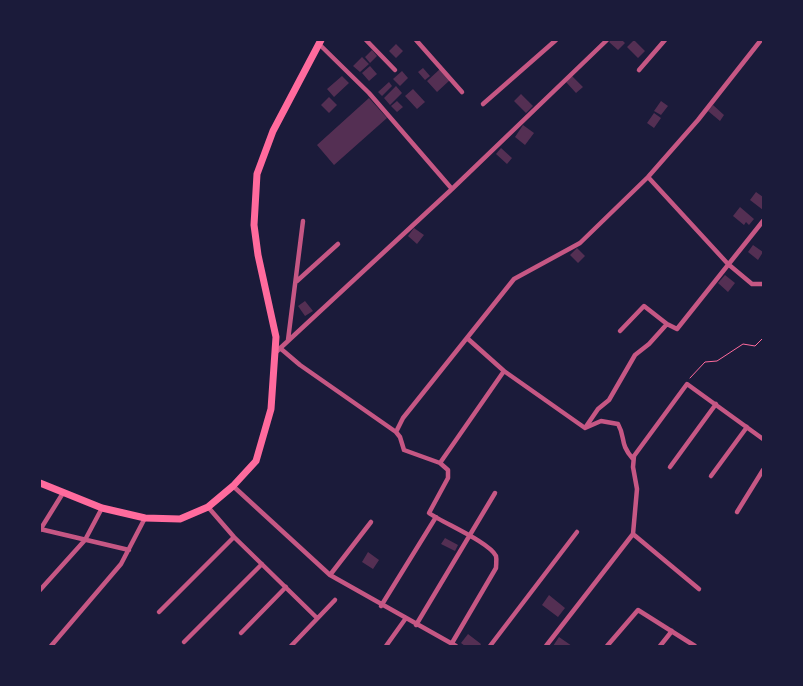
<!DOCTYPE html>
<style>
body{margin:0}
#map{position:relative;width:803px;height:686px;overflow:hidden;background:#1b1b3a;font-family:Lato,sans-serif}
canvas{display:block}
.frame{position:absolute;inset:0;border:41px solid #1b1b3a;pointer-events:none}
</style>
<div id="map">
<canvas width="803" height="686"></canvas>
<div class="frame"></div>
</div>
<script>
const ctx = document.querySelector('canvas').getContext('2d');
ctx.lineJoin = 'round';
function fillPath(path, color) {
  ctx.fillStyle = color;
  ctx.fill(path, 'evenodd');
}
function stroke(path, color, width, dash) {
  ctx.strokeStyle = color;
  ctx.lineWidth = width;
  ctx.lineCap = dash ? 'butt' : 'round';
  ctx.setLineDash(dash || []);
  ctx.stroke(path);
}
fillPath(new Path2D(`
 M611 40H622L625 43 618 50 609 42Z
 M634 40 645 51 638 58 627 47Z
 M396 44 403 51 396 58 389 51Z
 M372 50 377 56 370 63 365 57Z
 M362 57 369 64 360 72 353 66Z
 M370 66 377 74 369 81 362 73Z
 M423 68 430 76 425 80 418 72Z
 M440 69 450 80 437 92 427 81Z
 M402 71 408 78 400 86 393 79Z
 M342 76 349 83 334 97 327 89Z
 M572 76 583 87 576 93 566 82Z
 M389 82 392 86 382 96 378 92Z
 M396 86 402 93 390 105 384 98Z
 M413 89 425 102 417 109 405 96Z
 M521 94 533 106 526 113 514 101Z
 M329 97 337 105 329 113 321 105Z
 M369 98 387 118 334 165 317 145Z
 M397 101 403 107 397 112 391 106Z
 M661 101 668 106 661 115 654 111Z
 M713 105 724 115 720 121 708 111Z
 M654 113 661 118 654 128 647 123Z
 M523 125 534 133 525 145 515 137Z
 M501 148 512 158 507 164 496 154Z
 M756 192 763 197V210L750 200Z
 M740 207 754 219 749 225 746 222 744 225 733 216Z
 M414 228 424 235 417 244 408 236Z
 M753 245 763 252 758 260 748 252Z
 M577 248 585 256 578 263 570 255Z
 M725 275 735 283 728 292 718 283Z
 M305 301 313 311 305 316 298 306Z
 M445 538 458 545 455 551 441 544Z
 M368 552 379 560 373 569 362 562Z
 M549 595 565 608 558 617 542 605Z
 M468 634 481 644 480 646H465L461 643Z
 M559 637 572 646H553Z`), '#542f53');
stroke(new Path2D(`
 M690 378 705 362 717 361 743 344 755 346 763 338`), '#ff6b9d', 1);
stroke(new Path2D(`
 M366 40 395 70
 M416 40 462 92
 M319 44 369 93 452 189
 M639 70 665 40
 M483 104 556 40
 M648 177 728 264 752 284H763
 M297 281 338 244
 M620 331 644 306 667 324 677 329 763 221
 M288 340 303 221
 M280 348 300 365 396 432 400 437 404 450 440 463 448 470V478L429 513C443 523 489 542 496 556 497 560 496 564 496 568L452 643
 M275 353 452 189 607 40
 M504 371 585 428 601 421 618 424C626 438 619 443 633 459
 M585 428 598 409 609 400 635 355 649 344 667 324
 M396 432 403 418 514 279 580 243 648 177 698 120 761 40
 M440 463 504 371 467 338
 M670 467 716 404
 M711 476 747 427
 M233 486 330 575 456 646
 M208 507 234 537 317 618
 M737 512 763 470
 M40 529 129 550
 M40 530 63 493
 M633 534 699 589
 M330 575 371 522
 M40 590 85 540 102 508
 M381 606 436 517
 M159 612 234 537
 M416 625 495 493
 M241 633 286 587
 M184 642 262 564
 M51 646 121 564 145 518
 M291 646 335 600
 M386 646 406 618
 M490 646 577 532
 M546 646 633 534 637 489 633 467 634 456 687 384 763 439
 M607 646 638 610 695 646
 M660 646 672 631`), '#c65784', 4.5);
stroke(new Path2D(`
 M40 483 102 508 145 518 180 519 208 507 233 486 256 461 271 409 276 337 258 255 254 225 257 174 273 131 321 40`), '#ff6b9d', 7);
</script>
